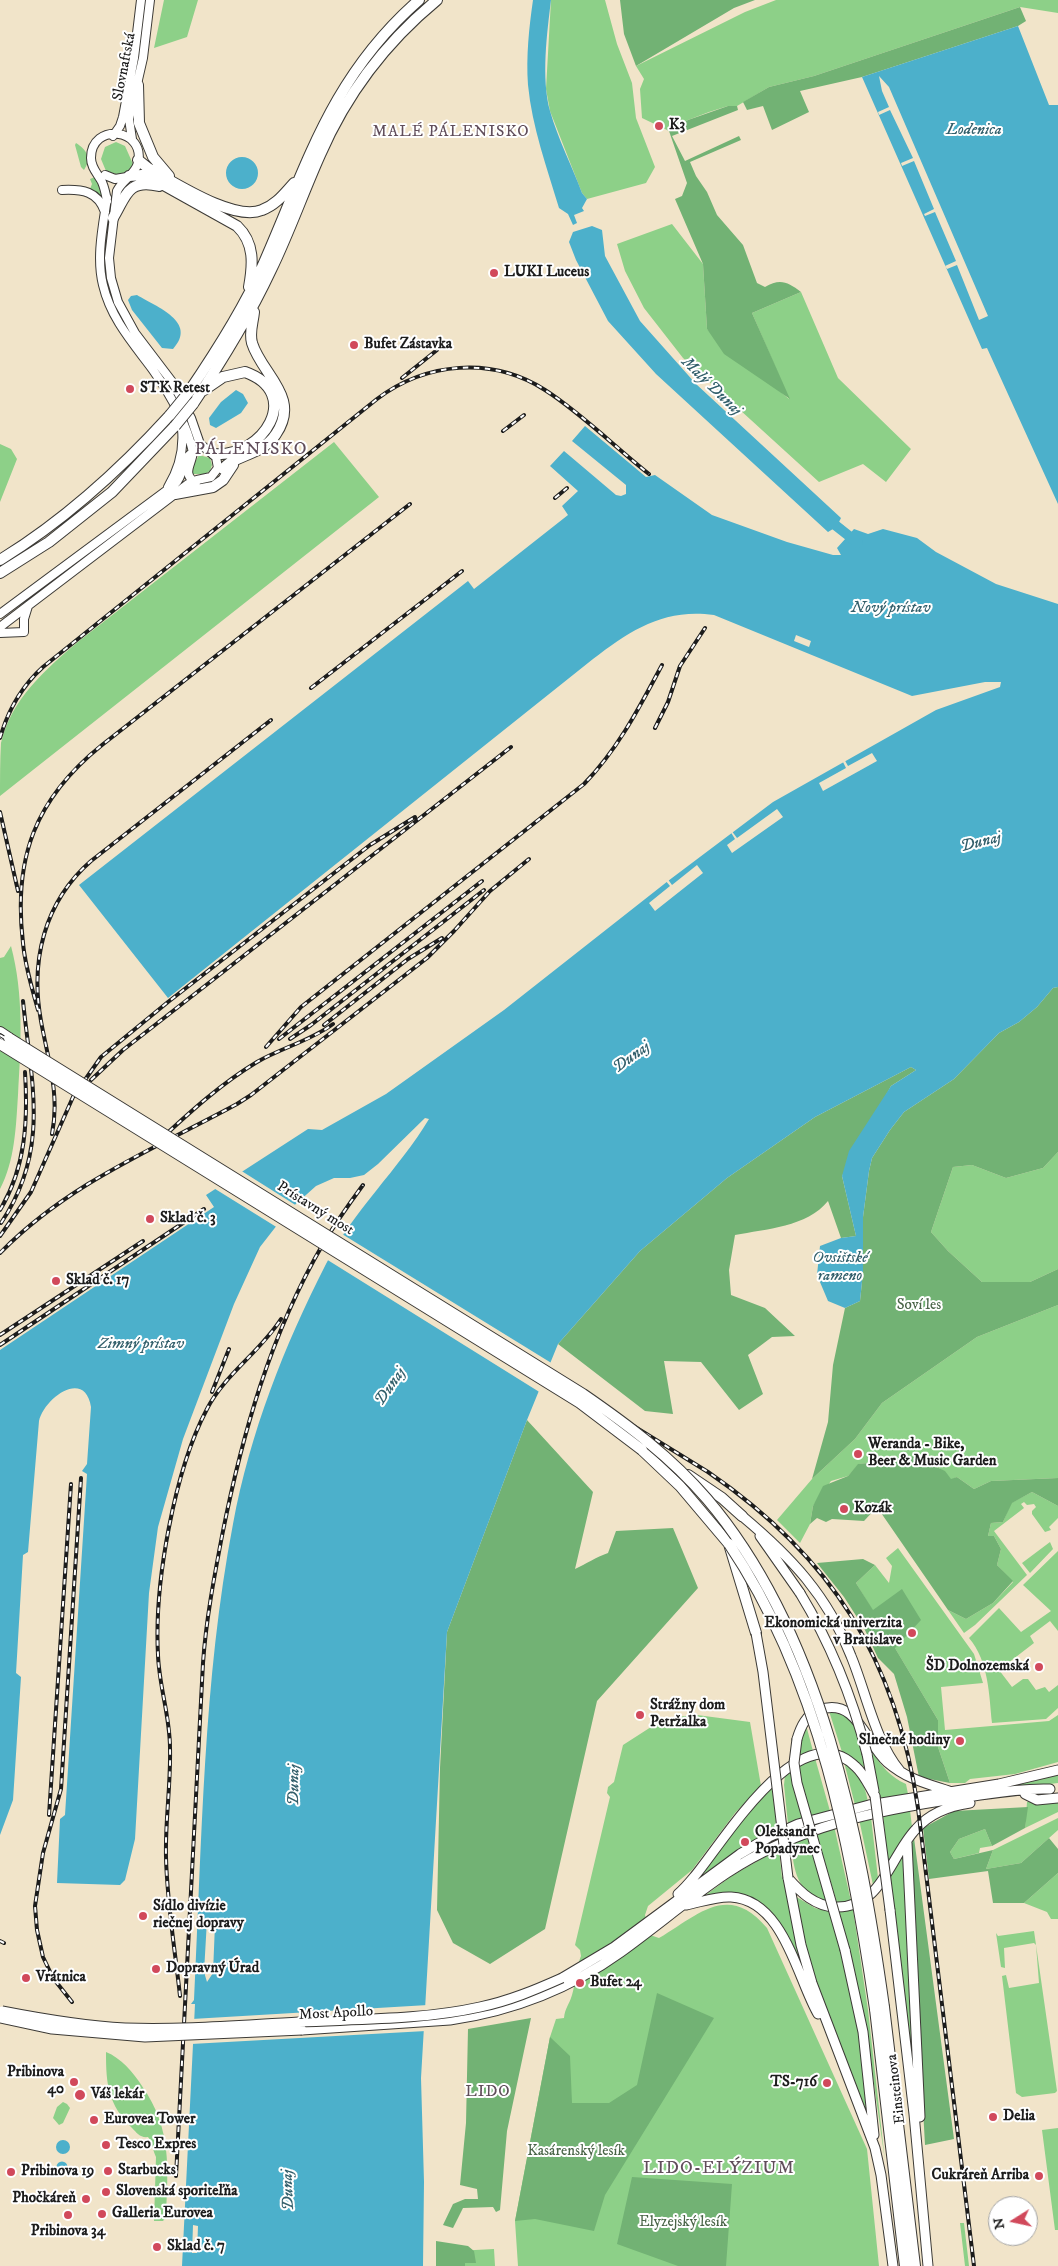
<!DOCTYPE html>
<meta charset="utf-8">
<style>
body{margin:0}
#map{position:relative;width:1058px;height:2266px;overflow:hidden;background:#f1e4c9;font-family:"IM FELL DW Pica",serif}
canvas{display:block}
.north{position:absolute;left:988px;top:2196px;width:50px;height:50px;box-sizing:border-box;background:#fff;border:1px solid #a4a4a4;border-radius:50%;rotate:260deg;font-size:14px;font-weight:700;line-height:20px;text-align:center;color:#1c1c1c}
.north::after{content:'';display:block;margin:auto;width:18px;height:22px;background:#d1495b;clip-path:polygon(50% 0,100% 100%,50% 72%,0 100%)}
</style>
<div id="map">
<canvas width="1058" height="2266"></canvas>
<div class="north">N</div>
</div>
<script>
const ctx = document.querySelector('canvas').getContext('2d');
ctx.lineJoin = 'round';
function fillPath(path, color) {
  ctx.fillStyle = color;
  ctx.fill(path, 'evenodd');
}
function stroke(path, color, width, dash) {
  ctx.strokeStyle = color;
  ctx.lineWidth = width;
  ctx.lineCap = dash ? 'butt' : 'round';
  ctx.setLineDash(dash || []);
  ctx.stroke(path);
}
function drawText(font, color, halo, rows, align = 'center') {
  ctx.font = font + ' "IM FELL DW Pica",serif';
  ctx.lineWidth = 4;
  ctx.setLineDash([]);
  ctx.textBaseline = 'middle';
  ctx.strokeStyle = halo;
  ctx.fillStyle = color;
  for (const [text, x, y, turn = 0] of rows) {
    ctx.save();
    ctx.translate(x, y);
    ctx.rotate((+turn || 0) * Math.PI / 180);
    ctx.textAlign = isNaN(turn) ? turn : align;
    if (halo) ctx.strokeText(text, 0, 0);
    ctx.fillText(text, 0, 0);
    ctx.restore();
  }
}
fillPath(new Path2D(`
 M164 0H198L187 37 154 48Z
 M551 0H605L617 44 632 83 636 118 655 167 646 183 587 199 582 193 550 111 546 89Z
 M776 0H1058V13L1020 7 814 76 769 87 737 106H728L709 112 688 120 669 131 642 118 640 89 644 79 636 66 745 12Z
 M116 142 125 146 133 164 129 170 120 175 106 171 101 159 105 147Z
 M76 143C87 150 92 158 84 170L81 167 75 145Z
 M95 177 99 183 102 198 90 189 92 184 90 179Z
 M672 224 703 264 707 329 789 399 752 313 801 292 838 378 911 449 886 482 863 464 819 482 683 358 644 308 625 271 617 244Z
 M334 442 379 497 0 796C0 779 0 760 1 743 11 699 46 669 79 641Z
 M0 444 11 449 17 459 0 502Z
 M199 455 210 458 212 465 210 471 205 474H193L192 468Z
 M11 946C24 995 21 1044 18 1095 16 1126 15 1161 0 1189V958L4 957Z
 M1058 1152V1269L1030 1282H982L948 1251 931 1232 953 1167 972 1165 1006 1178 1043 1168Z
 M1058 1305V1478L991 1481 974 1489 957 1477 951 1480C931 1454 909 1459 881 1465L877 1462 859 1464 848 1476 831 1481 813 1506 810 1524 800 1543 777 1520 812 1479 855 1439 882 1403 977 1337Z
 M1032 1492 1058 1506V1518L1049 1527 1051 1530 1045 1532 1032 1514V1511L1036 1507 1034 1504 1027 1505 1024 1502 1021 1504 1024 1508 994 1531 1027 1575 975 1625 964 1633 948 1610 966 1619 993 1603 1013 1582 997 1565 1001 1549 994 1536H988L991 1523 1003 1522 1011 1503Z
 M1050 1542 1053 1549 1030 1573 1022 1563Z
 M898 1548 974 1654 983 1683 941 1687 945 1730 1049 1721 1058 1715V1762L1015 1774 970 1779 965 1783H950L938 1747V1720L856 1583 875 1565 889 1583 892 1566 886 1558Z
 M1058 1551V1631L1050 1621 1030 1636 1034 1643 999 1670 1012 1687 1023 1679H1028L1036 1690 1045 1687 1049 1692 1058 1685V1708L1046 1719 992 1723C989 1694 989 1662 969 1638L999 1608 1021 1632 1051 1611 1023 1585Z
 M829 1711 846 1716 855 1722 866 1769 856 1760 842 1752Z
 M697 1715 750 1722 761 1786 735 1813 692 1870 648 1906 645 1915 650 1935 659 1938C697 1916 728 1881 767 1928L867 2149 879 2266H518L515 2221 550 2037 556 2019 564 2018C565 2008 569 2005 572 1995 576 1982 576 1968 581 1956L580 1950 575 1945 610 1797 607 1793 608 1787 614 1782 623 1745 665 1718Z
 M806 1725 813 1751 799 1756 801 1740Z
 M872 1752C882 1766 890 1777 906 1784L908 1794 880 1799Z
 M815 1758 830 1811 811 1816 801 1780 799 1764Z
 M844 1762C858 1774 865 1783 868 1802L855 1805Z
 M790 1771 803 1818 788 1824 784 1785 785 1775Z
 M1058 1775V1783L953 1796 1021 1784Z
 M772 1787 777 1829 756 1839 702 1875 728 1837Z
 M1058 1801V1812L1025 1828 1027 1802Z
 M910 1810 912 1827 888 1864 883 1815Z
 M871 1817 878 1878 873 1885 859 1819Z
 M1058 1818V1830L1021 1863 986 1869 993 1850Z
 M834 1826 851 1901 837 1903 816 1832Z
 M985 1829 992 1846 980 1848 979 1853 954 1859 950 1852 959 1839Z
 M808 1836 827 1902C796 1892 794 1871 791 1843Z
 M779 1849 782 1878H785L809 1986C787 1937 770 1878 703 1897L733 1875Z
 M903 1854 917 2109 890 1874Z
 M1058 1873V1919H1051L1047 1912 1024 1903Z
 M795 1896 815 1908 831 1912 847 1972 858 2025 872 2125 827 2012 809 1959Z
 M853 1909 868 2010 885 2161 865 2021 839 1912Z
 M1034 1931 1057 2091 1055 2093 1022 2097 1016 2093 1002 1976 1006 1975 1009 1988 1039 1983 1036 1945 1034 1943 1004 1948 1005 1968 1001 1967 996 1933 998 1936Z
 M106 2052C121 2058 133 2072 142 2086 172 2129 168 2167 166 2217L163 2221H154L156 2157C153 2151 152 2142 148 2137 140 2138 137 2133 132 2128 108 2104 106 2085 106 2052Z
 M63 2102 67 2104 70 2108 63 2123 59 2125 53 2118 57 2107Z
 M1058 2128V2230H1055L1042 2130Z
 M960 2223H964L969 2266H965Z
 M494 2249 495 2266H457L456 2251Z`), '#8dd088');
fillPath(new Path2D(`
 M620 0H755L734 8 636 66 624 34Z
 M1020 7 1026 21 1018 26 862 77 800 91 809 112 772 130 763 106 747 110 743 102 769 87 814 76Z
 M728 106H737L738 110 672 136 685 161 739 136 741 140 690 162 696 176 707 192 717 215 743 245 757 283 765 287C780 278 788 282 801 292L752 313 790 399 724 354 707 329 703 264 675 199 682 196 687 183 669 131 688 120Z
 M1058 987V1152L1043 1168 1006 1178 972 1165 953 1167 931 1232 948 1251 982 1282H1030L1058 1269V1305L977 1337 882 1403 855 1439 812 1479 828 1422 833 1365 845 1308 860 1301 863 1272V1217L869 1171 872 1158 890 1130 904 1112 954 1079 999 1033 1019 1022 1037 1007 1053 988Z
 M911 1067 916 1070 891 1086 842 1176 856 1236 841 1238 828 1201C807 1227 766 1229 735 1235L729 1270 731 1295 765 1308 795 1336 772 1337 748 1355 763 1394 739 1410 701 1362 664 1361 673 1414 645 1411 558 1344 640 1251 727 1178 815 1117Z
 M527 1420 593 1492 575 1569C586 1564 596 1557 608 1553L616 1531 673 1528 698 1588 597 1701 545 1929 490 1964 453 1943 437 1910 440 1768 447 1632Z
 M913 1456 945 1471 951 1479 957 1477 974 1489 991 1481 1058 1478V1506L1032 1492 1012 1503 1003 1522 991 1523 988 1536H994L1001 1549 997 1565 1013 1581 993 1603 966 1619 948 1610 877 1507 864 1521 832 1519 826 1522 817 1518 810 1524 813 1506 823 1486 848 1476 858 1464 877 1462 881 1465 909 1459Z
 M863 1559 875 1565 856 1583 873 1610 902 1589 921 1620 895 1648 938 1720V1747L950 1783 919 1777 907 1717 894 1674 878 1658 864 1628 844 1597 817 1563Z
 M1028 1807 1025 1828 992 1846 985 1829 959 1839 950 1852 954 1859 993 1850 986 1869 1021 1863 1049 1838 1058 1849V1873L1024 1903H993L988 1871 929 1879 923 1828 954 1811Z
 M914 1838 954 2139 925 2145 909 1851Z
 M657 1993 714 2018 605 2195 594 2231 535 2219 515 2221 550 2037 570 2056 572 2103H609L637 2085Z
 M531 2018 507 2131 500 2210 496 2212 493 2207 463 2208 453 2228 443 2225 453 2204 465 2199H478L477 2189 460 2185 466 2123 468 2029Z
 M632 2177 732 2184 726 2266H678L617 2244Z
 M436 2241 468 2246 474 2251 476 2263H465V2266H436Z`), '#72b274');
fillPath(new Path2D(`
 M533 0H551C547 33 541 78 550 111 558 139 572 166 582 193L587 199 582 208 584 211 574 215 577 223 573 225 568 214 559 208C547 168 532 127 528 85 526 56 529 28 533 0Z
 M1018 26 1049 105H1058V504L987 348 982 349 862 77Z
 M226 173a16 16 0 1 1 32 0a16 16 0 1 1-32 0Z
 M592 226 602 230 605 256 640 321 696 384 841 518 839 522 844 526 838 532 833 529 828 532 656 374 608 321 576 260 569 242 573 232Z
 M137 295C157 307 198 322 173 349L162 348 132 310 128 300 131 296Z
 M236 390 243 394 248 403 241 413 216 428 210 425 209 418 221 402Z
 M585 426 646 477 655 475 712 515 787 542 833 555H841L837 548 854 529 868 534 883 529 917 538 936 552 996 584 1058 604V987L1053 988 1037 1007 1019 1022 999 1033 954 1079 904 1112 890 1130 872 1158 869 1171 863 1217V1272L860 1301 845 1308 828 1301 817 1275 820 1246 841 1238 856 1236 842 1176 849 1151 891 1086 916 1070 911 1067 815 1117 727 1178 640 1251 558 1344 527 1420 447 1632 421 2078 424 2182 423 2266H182L195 2004H191L194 2000C202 1841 203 1680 233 1524 250 1433 284 1346 326 1264 353 1211 399 1169 429 1119L425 1118 378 1164 364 1175 350 1178H334L316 1186 288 1211 260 1247 234 1304 183 1439 158 1527 149 1593 135 1839 125 1880 120 1885 57 1883 60 1819 65 1815 87 1474 82 1471 87 1464 91 1407C85 1368 44 1398 39 1421L28 1552 23 1555 16 1673 21 1677 13 1800 0 1835V1350L214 1207 206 1195 308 1129 322 1130 386 1094 504 1010 668 881 773 802 936 710 1000 687 1001 682H985L912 696 714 615C664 608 631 630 593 659L168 998 79 885 468 581 474 589 568 515 562 506 578 491 550 466 564 451 616 495 621 496 626 494V485L572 441Z
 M56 2147a7 7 0 1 1 14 0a7 7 0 1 1-14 0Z
 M56.5 2167a5.5 5.5 0 1 1 11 0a5.5 5.5 0 1 1-11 0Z`), '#4cb0cb');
fillPath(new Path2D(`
 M879 76 889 87 988 316 979 320 957 265 947 269 945 266 956 261 935 212 925 216 924 214 934 209 914 161 902 166 901 163 913 158 890 110 879 115 878 112 889 107 882 91Z
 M796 635 811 641 809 647 794 641Z
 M872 753 877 761 823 791 819 783 846 768 842 760 844 759 848 766Z
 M777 809 783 817 732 853 727 845 735 839 730 831 731 830 737 838Z
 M697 865 703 873 655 911 649 903 670 886 665 880 667 878 672 885Z
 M240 1170 297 1206 278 1228 212 1187Z
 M342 1234 553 1364 541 1393 326 1259Z
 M207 1920H214L215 1924 213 1973 207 1982 204 1972Z
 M428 2005 426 2031 191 2044 192 2019Z
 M193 2225 198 2226 197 2253H192Z`), '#f1e4c9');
stroke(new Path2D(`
 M830 521 858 543`), '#4cb0cb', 10);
const secondary = new Path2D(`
 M113 136 120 126 123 117 134 58 141 0
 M132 139 129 119 143 58 150 0
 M105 175 115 179 127 177
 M62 190C82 189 98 191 105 212
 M107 198C103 226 96 257 103 285 111 319 133 343 153 370 170 394 186 422 193 452 192 464 181 474 196 483
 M168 487C179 469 184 450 182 429
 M0 614 174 485C186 475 178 458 196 451
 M0 627 188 484 197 480 211 477 218 468 216 457 200 444 191 418 173 383 135 333 118 302 111 278 109 258 117 191C122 180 135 175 138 163 146 128 91 122 91 158 91 168 98 174 102 182 105 189 106 195 107 201
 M0 633 24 632V619L28 606`);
const primary = new Path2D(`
 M742 1516C791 1557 828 1596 851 1656 866 1692 875 1741 900 1771
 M760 1536 800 1593
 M797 1739C801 1726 806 1715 819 1710 857 1696 866 1744 887 1762 907 1779 925 1783 949 1791
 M867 1754 874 1791
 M1025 1794 1037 1800 1058 1798
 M907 1843 920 2117
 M788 1878 801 1945 812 1983 875 2148 881 2175 893 2266
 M788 1878C801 1893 815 1906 835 1907 882 1909 890 1856 916 1829 930 1813 949 1806 970 1803
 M678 1894C684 1889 689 1883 694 1877 723 1843 800 1711 856 1767 864 1774 869 1786 875 1796
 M686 1905C701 1902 717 1896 731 1897 784 1900 797 1978 818 2014
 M890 1910 914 2114 928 2266
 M845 1950 863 2032 874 2135
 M562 1978 614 1947 740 1854 769 1837 798 1824 869 1805 999 1784 1058 1770
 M302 2030 450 2020C512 2011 571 1988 621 1952 657 1926 691 1897 727 1873 798 1826 878 1810 960 1798 990 1794 1020 1788 1050 1789`);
const motorway = new Path2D(`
 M138 85 139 123 153 157 169 176
 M138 160 148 168C174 182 234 222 262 210 276 205 284 194 294 183
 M129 176 142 175 151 178 237 226C255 243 253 265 249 287
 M113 218C126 197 127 178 159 186
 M204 390 223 377 245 372C304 393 263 458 214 454
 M188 393C216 352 243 310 263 265 308 163 331 77 419 0
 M193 404C222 361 249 317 271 270 289 233 303 193 320 155 346 95 386 42 437 0
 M223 469C233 455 262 456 276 434 301 397 262 375 252 343 249 332 253 323 254 312
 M175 494 213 487 223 480 233 465
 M0 560C65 520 119 471 170 415
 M0 573 49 542 112 492 175 426
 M0 1032 9 1038
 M642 1450 680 1486 729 1544 756 1633
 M688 1475 722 1498 742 1516
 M884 2007 915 2266
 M875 2009 905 2266`);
stroke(secondary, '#3c3a36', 10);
stroke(primary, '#3c3a36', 11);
stroke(motorway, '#3c3a36', 12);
stroke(secondary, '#fff', 8);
stroke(primary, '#fff', 9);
stroke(motorway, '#fff', 10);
const rail = new Path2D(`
 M402 378 437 350
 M503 431 524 415
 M555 498 567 488
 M311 688 462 571
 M655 728 668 702 680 666 705 628
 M0 738C8 710 22 686 43 667L377 399C426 362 492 356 545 390 581 413 615 447 649 474
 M0 812 18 891
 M38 1010C32 988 25 966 23 943 13 858 35 799 102 745L410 504
 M324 1025 408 959 442 938
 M0 1035 708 1472C832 1557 896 1659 918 1808L974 2266
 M279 1039 482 881
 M290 1039 311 1025 484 890
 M266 1047 301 1007 584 784C618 749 639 708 662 665
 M91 1080 123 1050 511 747
 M52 1134C60 1094 48 1060 41 1021 30 961 44 902 91 861L271 720
 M161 1139C191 1111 222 1083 257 1062 281 1048 310 1041 333 1024
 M0 1210C26 1167 28 1120 25 1072
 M1 1223C51 1149 31 1082 23 1001
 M0 1236 31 1192 73 1097 101 1057 168 1002 370 845 415 817
 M0 1253C69 1183 152 1150 237 1104L251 1095 427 958 454 931 490 891 529 859
 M0 1335 143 1241
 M0 1345 204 1209
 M212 1392 229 1349
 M49 1815 71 1484
 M0 1941 4 1943
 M180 1996C175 1950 167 1903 166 1857 165 1821 171 1784 170 1748 170 1716 159 1686 158 1655 154 1585 174 1471 207 1409 225 1374 260 1352 281 1319
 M72 2002 53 1978 43 1957 37 1930 35 1906 43 1853 61 1789 81 1478
 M176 2176 203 1663C206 1620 214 1578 222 1536 242 1435 270 1335 323 1244 335 1224 349 1204 363 1185`);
stroke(rail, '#1c1c1c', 4);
stroke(rail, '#fff', 2, [5.5]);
const primaryBridge = new Path2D(`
 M800 1593C831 1644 852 1696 867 1754
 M756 1633 763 1672 788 1878
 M797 1739 794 1763 797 1783 845 1950
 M875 1796 890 1910
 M2 2011C43 2019 84 2026 125 2028 183 2030 241 2025 299 2022 359 2019 422 2020 480 2007 509 2001 535 1990 562 1978
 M0 2018 52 2029 145 2037 302 2030`);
const motorwayBridge = new Path2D(`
 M170 415 188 393
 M175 426 193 404
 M9 1038 583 1394C628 1425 671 1457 707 1499 822 1634 860 1836 884 2007
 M0 1044 580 1403 642 1450
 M729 1544C820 1679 852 1851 875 2009`);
stroke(primaryBridge, '#3c3a36', 11, []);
stroke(motorwayBridge, '#3c3a36', 12, []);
stroke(primaryBridge, '#fff', 9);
stroke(motorwayBridge, '#fff', 10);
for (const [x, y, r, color] of [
 [659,126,5,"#d1495b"],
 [494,273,5,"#d1495b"],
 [354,345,5,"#d1495b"],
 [130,389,5,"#d1495b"],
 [150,1219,5,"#d1495b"],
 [56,1281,5,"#d1495b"],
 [858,1454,5,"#d1495b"],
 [844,1509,5,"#d1495b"],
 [912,1633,5,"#d1495b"],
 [1039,1667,5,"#d1495b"],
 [640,1715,5,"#d1495b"],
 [960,1741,5,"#d1495b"],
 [745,1842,5,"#d1495b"],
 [143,1916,5,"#d1495b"],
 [156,1969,5,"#d1495b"],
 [26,1978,5,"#d1495b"],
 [580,1983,5,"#d1495b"],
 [74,2082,5,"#d1495b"],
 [827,2083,5,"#d1495b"],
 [80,2095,6,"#d1495b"],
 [993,2117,5,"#d1495b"],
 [94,2120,5,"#d1495b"],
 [106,2145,5,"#d1495b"],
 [108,2171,5,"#d1495b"],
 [11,2172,5,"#d1495b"],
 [1039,2176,5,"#d1495b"],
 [106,2192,5,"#d1495b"],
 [86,2199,5,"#d1495b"],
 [102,2214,5,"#d1495b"],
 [68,2215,5,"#d1495b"],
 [157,2247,5,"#d1495b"]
]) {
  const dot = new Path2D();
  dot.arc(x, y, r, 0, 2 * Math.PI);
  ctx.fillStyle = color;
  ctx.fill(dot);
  stroke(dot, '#fff', 2);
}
drawText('15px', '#1c1c1c', '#fff', [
 ["Slovnaftská",125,67,-79],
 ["Prístavný most",315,1209,32],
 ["Most Apollo",336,2014,-3],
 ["Einsteinova",897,2089,-97]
]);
drawText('bold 15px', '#1c1c1c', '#fff', [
 ["K3",669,126],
 ["LUKI Luceus",504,273],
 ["Bufet Zástavka",364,345],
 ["STK Retest",140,389],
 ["Sklad č. 3",160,1219],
 ["Sklad č. 17",66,1281],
 ["Weranda - Bike,",868,1445],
 ["Beer & Music Garden",868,1462],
 ["Kozák",854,1509],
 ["Ekonomická univerzita",902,1624,"right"],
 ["v Bratislave",902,1641,"right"],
 ["ŠD Dolnozemská",1029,1667,"right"],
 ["Strážny dom",650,1706],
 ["Petržalka",650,1723],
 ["Slnečné hodiny",950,1741,"right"],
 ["Oleksandr",755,1833],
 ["Popadynec",755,1850],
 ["Sídlo divízie",153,1907],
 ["riečnej dopravy",153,1924],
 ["Dopravný Úrad",166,1969],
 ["Vrátnica",36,1978],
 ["Bufet 24",590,1983],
 ["Pribinova",64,2073,"right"],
 ["40",64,2090,"right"],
 ["TS-716",817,2083,"right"],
 ["Váš lekár",91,2095],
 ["Delia",1003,2117],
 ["Eurovea Tower",104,2120],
 ["Tesco Expres",116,2145],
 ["Starbucks",118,2171],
 ["Pribinova 19",21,2172],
 ["Cukráreň Arriba",1029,2176,"right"],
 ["Slovenská sporiteľňa",116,2192],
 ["Phočkáreň",76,2199,"right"],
 ["Galleria Eurovea",112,2214],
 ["Pribinova 34",68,2232,"center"],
 ["Sklad č. 7",167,2247]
], 'left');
drawText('15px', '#496447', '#fff', [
 ["Soví les",919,1306],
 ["Kasárenský lesík",576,2152],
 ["Elyzejský lesík",683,2223]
]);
drawText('italic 16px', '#325f6b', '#fff', [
 ["Lodenica",974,131],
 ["Malý Dunaj",711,387,44],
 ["Nový prístav",891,609],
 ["Dunaj",981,843,-14],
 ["Dunaj",632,1058,-36],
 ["Ovsištské",840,1259],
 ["rameno",840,1277],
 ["Zimný prístav",141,1345],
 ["Dunaj",391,1387,-55],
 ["Dunaj",295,1785,-89],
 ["Dunaj",289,2190,-92]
]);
ctx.letterSpacing = '1px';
drawText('16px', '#604d5a', '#fff', [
 ["MALÉ PÁLENISKO",451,133],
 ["LIDO",488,2093]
]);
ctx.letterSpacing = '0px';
ctx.letterSpacing = '1px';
drawText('18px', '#604d5a', '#fff', [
 ["PÁLENISKO",251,450],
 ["LIDO-ELÝZIUM",719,2169]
]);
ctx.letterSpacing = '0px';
</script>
